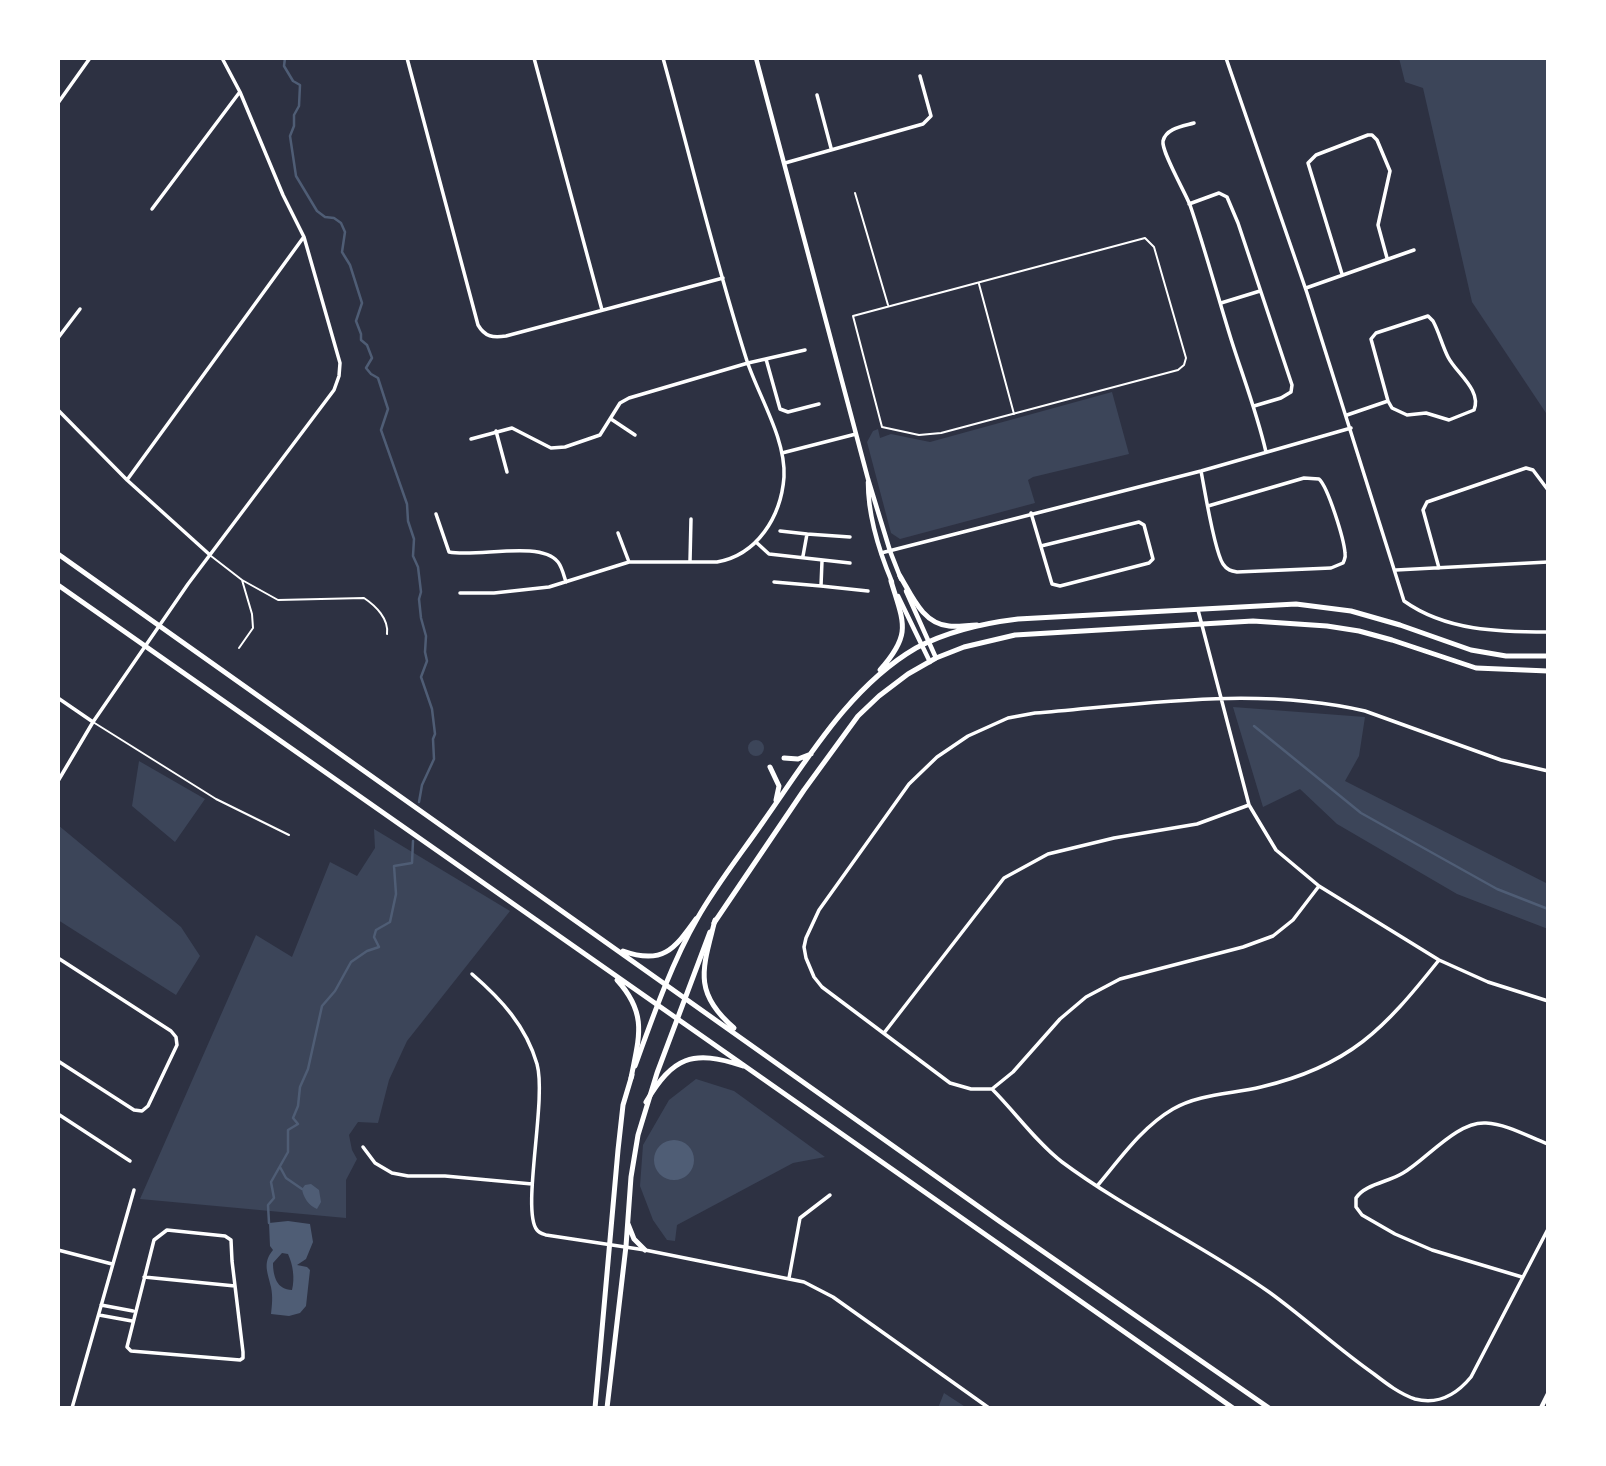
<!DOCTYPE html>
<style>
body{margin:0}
#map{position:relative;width:1606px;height:1466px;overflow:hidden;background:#2d3142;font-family:Raleway,sans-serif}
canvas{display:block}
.frame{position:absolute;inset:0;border:60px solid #fff;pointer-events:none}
</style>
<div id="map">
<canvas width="1606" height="1466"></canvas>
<div class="frame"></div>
</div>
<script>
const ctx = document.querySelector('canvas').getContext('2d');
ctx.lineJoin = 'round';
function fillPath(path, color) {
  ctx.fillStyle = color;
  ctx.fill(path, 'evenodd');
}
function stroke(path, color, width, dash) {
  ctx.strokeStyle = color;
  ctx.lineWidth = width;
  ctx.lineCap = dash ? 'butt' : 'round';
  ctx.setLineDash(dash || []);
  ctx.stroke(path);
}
fillPath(new Path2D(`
 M1399 58H1548V416L1472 302 1423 88 1405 82Z
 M1112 392 1129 454 1033 477 1028 480 1035 503 900 539 891 533 867 442 873 431 878 429 880 438 891 434 930 442Z
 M1233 707 1365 717 1359 756 1345 781 1548 884V929L1457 894 1337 824 1300 789 1263 807Z
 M748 748a8 8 0 1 1 16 0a8 8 0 1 1-16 0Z
 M139 761 205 799 175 842 132 806Z
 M58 825 181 927 200 956 176 995 58 920Z
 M374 829 510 911 407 1041 389 1080 378 1123 358 1122 349 1135 352 1150 357 1159 346 1180V1218L140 1199 256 935 292 957 330 862 357 876 375 848Z
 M696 1079 734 1091 825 1157 793 1163 677 1225 675 1241 667 1240 653 1220 640 1186 643 1145 669 1100Z
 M944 1393 967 1408H938Z`), '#3c4559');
fillPath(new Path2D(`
 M654 1160a20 20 0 1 1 40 0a20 20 0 1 1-40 0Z
 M311 1184 319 1190 321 1202 317 1209C309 1206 303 1197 302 1189L305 1185Z
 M288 1221 310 1224 313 1242 306 1259 297 1265 307 1267 310 1270 306 1306 300 1313 289 1316 271 1314C272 1305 273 1297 271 1287 268 1273 262 1263 273 1250L270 1246 269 1223ZM282 1253 288 1254C293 1265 295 1278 292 1290 277 1290 273 1276 273 1263Z`), '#4f5d75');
stroke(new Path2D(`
 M285 58 284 66 293 81 300 85 299 106 294 115V126L290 136 296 176 317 211 325 217 334 218 341 223 345 232 342 252 350 265 362 303 356 321 361 334V340L367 345 372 358 366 368 371 374 378 378 388 409 381 430 407 504 408 521 414 539 413 556 418 567 421 592 419 599 421 618 426 636 425 652 427 661 421 677 432 709 435 734 433 739 434 759 422 785 419 802
 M1254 726 1361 813 1497 889 1548 909
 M280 1167 286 1178 302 1189
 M269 1223 268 1205 274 1198 271 1182 288 1152V1130L298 1124 293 1118 298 1106 300 1087 308 1069 322 1006 335 991 351 962 367 951 379 947 374 937 376 930 390 922 396 894 394 866 412 863 413 841`), '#4f5d75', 2.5);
stroke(new Path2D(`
 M855 193 888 305
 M1145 238 1154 247 1186 358 1184 365 1178 370 941 433 919 435 882 427 853 316Z
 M979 284 1014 414
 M211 556 242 580 252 614 253 628 239 648
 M242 580 278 600 364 598C376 606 389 619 387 634
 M93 722 216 799 289 835`), '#fff', 2);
stroke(new Path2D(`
 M407 58 478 325C485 337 493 338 506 336L723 278
 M534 58 602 310
 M1226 58 1307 293 1404 601C1446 631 1499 632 1548 632
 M817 95 831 148
 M58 103 90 58
 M1194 123C1184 126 1166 128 1163 141 1161 151 1185 192 1190 205 1205 249 1217 294 1231 339 1243 377 1257 413 1266 452
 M785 163 923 124 931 116 920 76
 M1189 204 1219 193 1227 197 1238 223 1292 385 1291 392 1281 398 1254 406
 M152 209 239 93
 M1342 274 1308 163 1316 155 1368 135H1372L1377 140 1390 171 1378 225 1387 258
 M1306 288 1414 250
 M1221 303 1260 291
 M58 338 80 309
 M766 359 780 409 788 412 819 404
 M58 410 127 480 210 555
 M1347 415 1388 401 1392 408 1407 415 1426 413 1449 420 1474 410C1482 390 1456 373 1448 357 1442 345 1439 332 1433 321L1428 316 1376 333 1371 339 1388 401
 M611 419 635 435
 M496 431 507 472
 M471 439 512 428 551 448 565 447 600 435 620 403 629 398 748 363 805 350
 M782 453 856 434
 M1201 471C1205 491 1214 550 1223 564 1227 570 1231 571 1237 572L1331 568 1343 563C1345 558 1346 558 1345 553 1344 539 1328 487 1319 479L1304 478 1208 506
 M127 480 303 238
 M1031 513 1052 584 1060 586 1149 563 1153 559 1144 525 1139 522 1041 546
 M436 514 449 552C476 558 540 540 558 562 562 567 564 576 566 582
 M780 531 807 534
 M618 533 629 562
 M757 543 769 554 850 563
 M881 553 1201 471 1351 428
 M803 556 807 534 850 537
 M690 561 691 519
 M1439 568 1423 510 1427 502 1526 468 1533 470 1548 490
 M1396 570 1548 562
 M774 582 821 586 822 561
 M821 586 868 591
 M460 593H494L549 587 629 562H717C757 555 781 517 784 477 786 439 759 397 747 361 715 261 691 159 663 58
 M1198 610 1249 805 1276 850 1319 886 1439 960 1488 982 1548 1001
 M58 698 93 722
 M58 781 93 722 188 584 334 390 339 376 340 363 304 237 283 195 240 92 222 58
 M1319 886 1293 920 1273 936 1243 947 1120 979 1086 997 1060 1019 1013 1072 992 1089H971L950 1083 822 987 814 977 806 958 804 947 806 938 819 910 909 784 937 757 968 736 1008 718 1035 713C1144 704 1257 686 1365 711L1501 760 1548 771
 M58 958 171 1031 176 1037 177 1045 148 1106 142 1111 134 1110 58 1061
 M472 974C501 999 526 1026 537 1064 547 1100 521 1211 537 1230 539 1233 543 1234 546 1235L645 1250 804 1282 833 1297 989 1408
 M884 1033 1004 878 1048 854 1114 838 1197 824 1249 805
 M992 1089C1016 1113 1036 1142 1062 1162 1128 1211 1203 1245 1269 1292 1305 1318 1338 1349 1374 1374 1387 1384 1400 1394 1415 1399 1438 1405 1457 1394 1471 1377L1548 1229
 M58 1114 130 1161
 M363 1147 375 1163 392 1173 408 1176H445L532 1184
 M1098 1185C1120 1159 1142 1127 1173 1109 1199 1094 1231 1094 1261 1087 1350 1066 1384 1029 1439 960
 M167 1230 225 1236 231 1240 232 1261 243 1352V1358L240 1360 131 1351 127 1347 154 1240Z
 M58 1250 112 1264
 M144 1277 235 1286
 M1522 1277 1432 1250 1395 1234 1362 1215 1356 1207V1198C1365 1184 1389 1182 1403 1173 1427 1159 1457 1121 1486 1123 1507 1124 1529 1137 1548 1144
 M789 1278 800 1218 830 1195
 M101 1305 133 1311
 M99 1315 132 1321
 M72 1408 134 1190`), '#fff', 3.5);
stroke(new Path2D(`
 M756 58 868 479 890 551 901 579
 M868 482C868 516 879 551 892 582
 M906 591 936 658
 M898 596 930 662
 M1541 1408 1548 1394`), '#fff', 4.5);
stroke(new Path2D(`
 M900 576C912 596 923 624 949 626 958 627 968 625 977 625
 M880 670C912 634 904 624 891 581
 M784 758 798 759 811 754
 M770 767 779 786 776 800
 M714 923 804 790 858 716 879 696 908 674 936 658 964 647 1015 635 1253 621 1327 626 1359 631 1392 640 1476 668 1548 671
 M635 1066C652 1019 672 962 697 919 716 885 741 854 763 822 807 760 849 687 916 648 946 632 985 623 1018 619L1296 604 1351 611 1400 625 1471 650 1506 656H1548
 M628 1224 634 1239 645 1250
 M595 1408 618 1150 623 1105 632 1075
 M607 1408 626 1246 631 1177 638 1135 657 1073 710 932`), '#fff', 5);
stroke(new Path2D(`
 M58 554 999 1221 1269 1408
 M58 585 1233 1408
 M715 920C703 968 692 992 734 1028
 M623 951C662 965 674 950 696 919
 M617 980C648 1014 639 1037 631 1078
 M646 1102C673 1057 692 1049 743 1066`), '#fff', 5);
</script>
